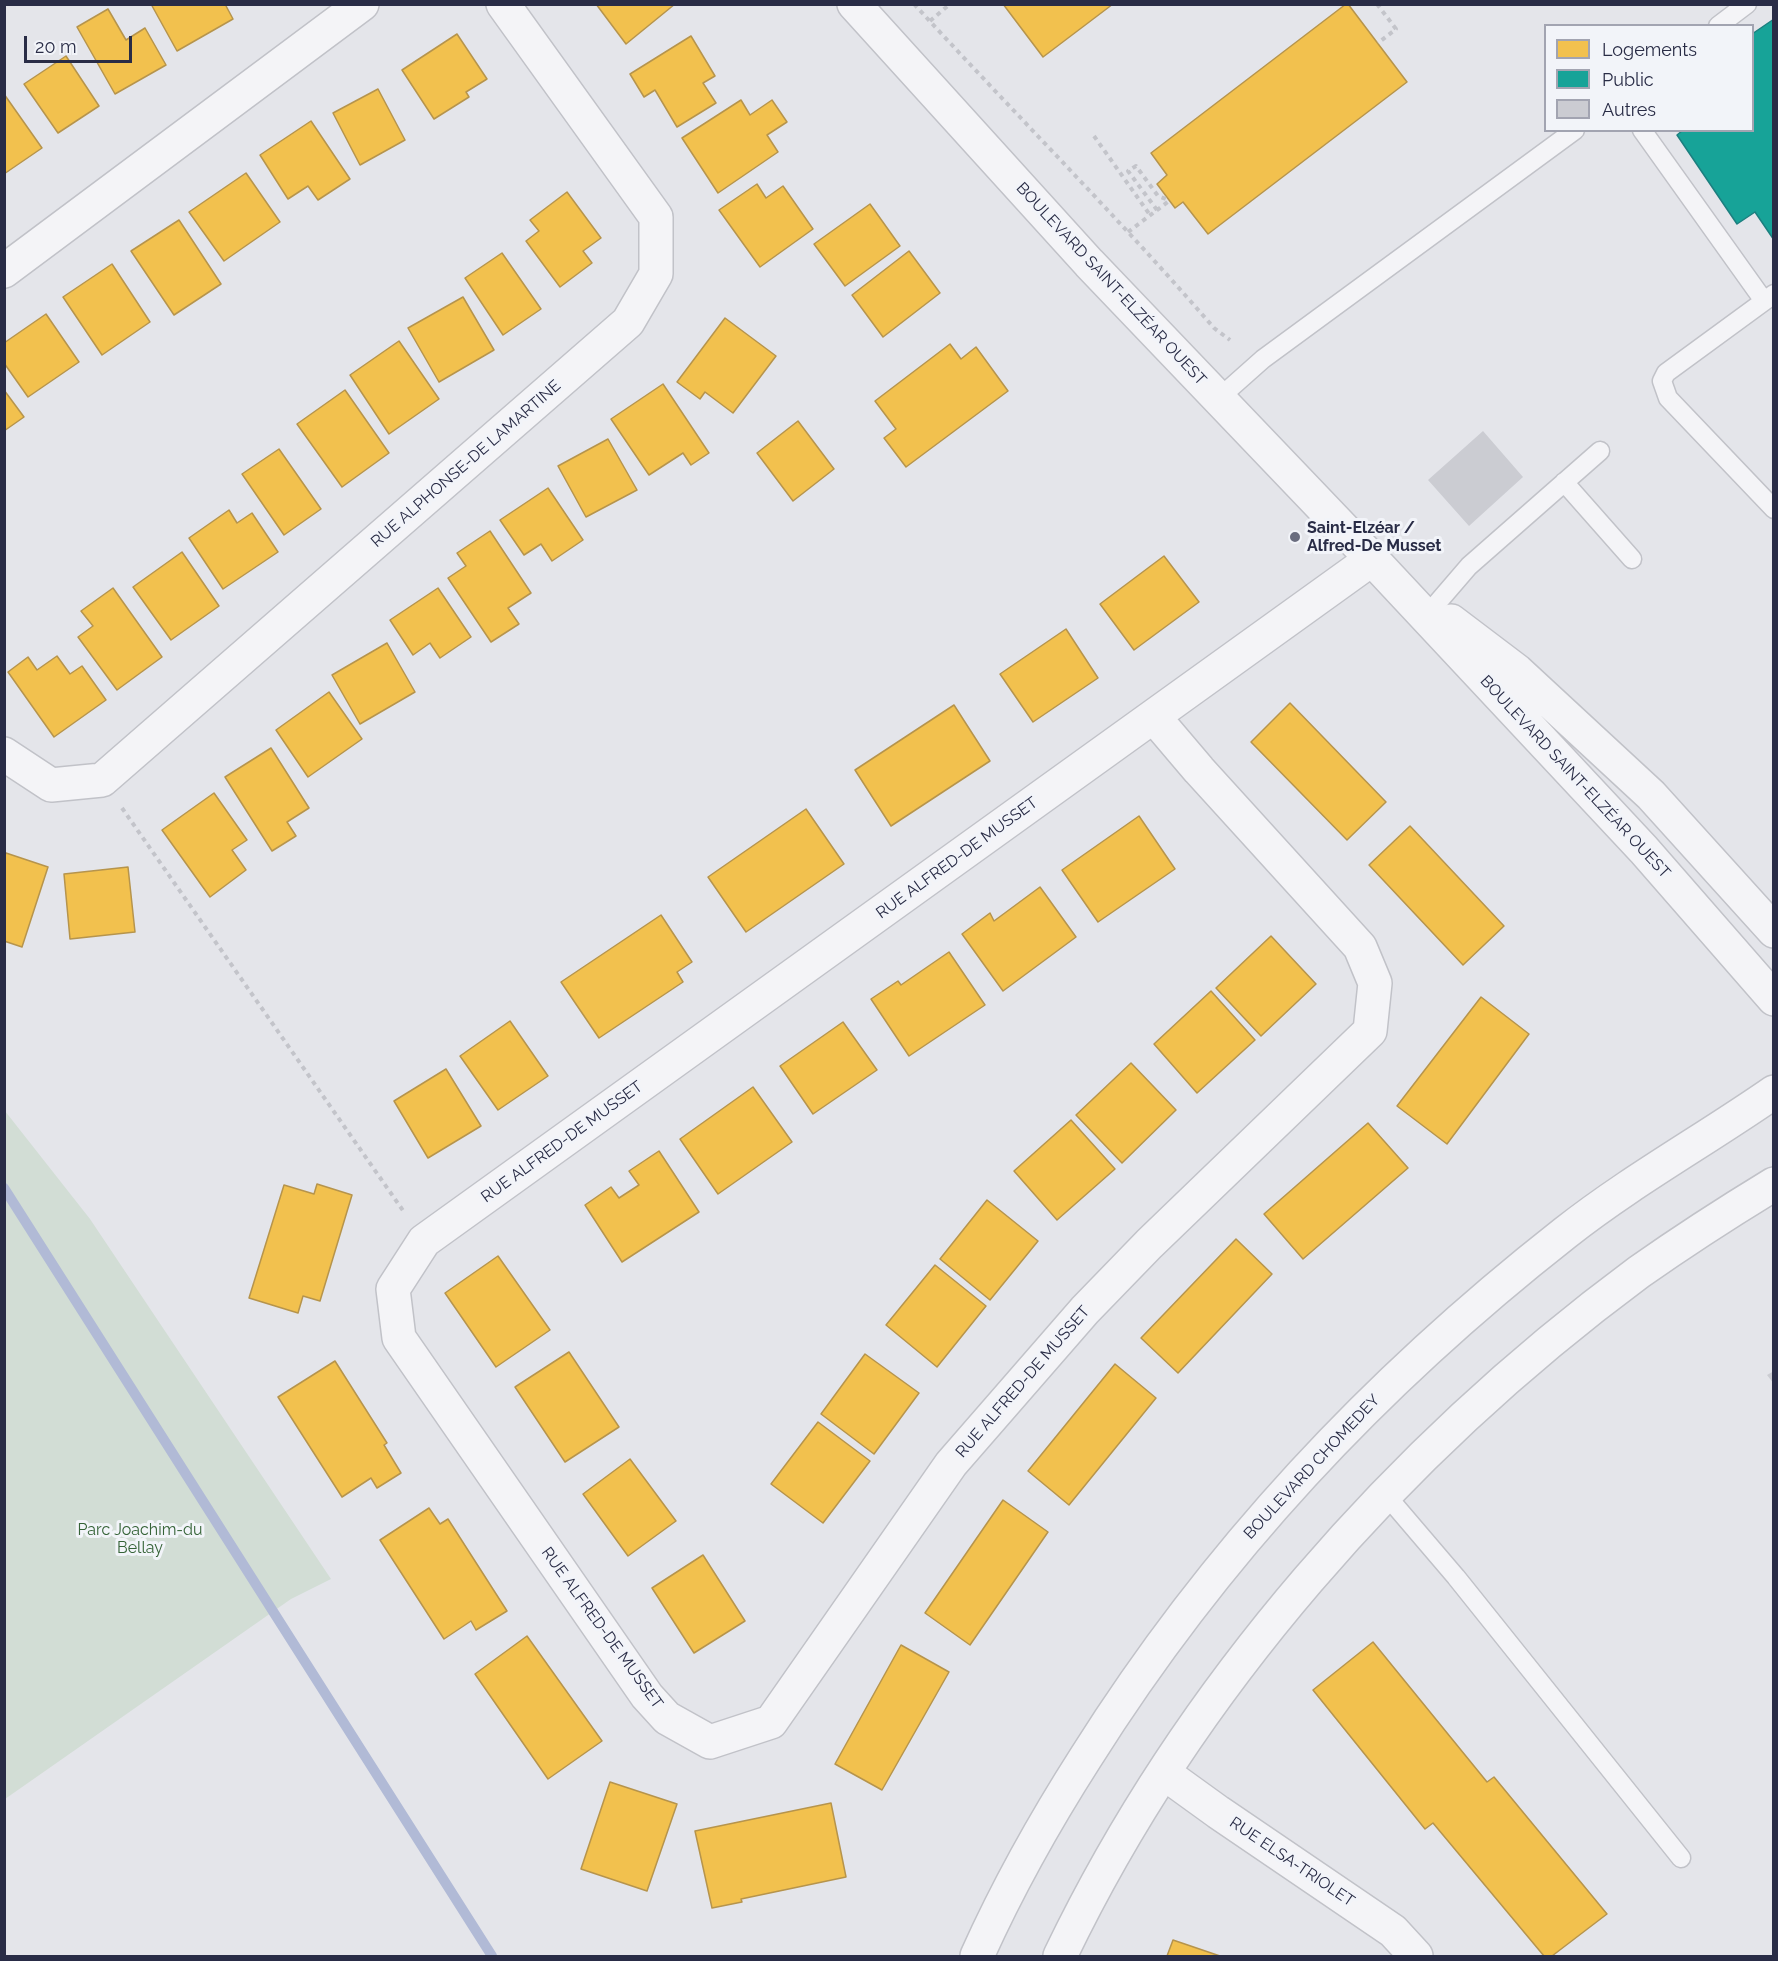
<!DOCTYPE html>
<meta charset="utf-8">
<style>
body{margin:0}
#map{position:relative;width:1778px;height:1961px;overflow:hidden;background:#e4e5ea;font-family:Raleway,sans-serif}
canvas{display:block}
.frame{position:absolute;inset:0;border:6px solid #292c46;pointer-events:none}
.legend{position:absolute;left:1544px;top:24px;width:210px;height:108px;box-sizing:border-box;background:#f2f4f9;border:2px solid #a2a4b1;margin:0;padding:8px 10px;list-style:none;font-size:18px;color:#292c46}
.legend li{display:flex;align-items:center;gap:12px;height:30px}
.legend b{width:30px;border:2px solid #a2a4b1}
.scale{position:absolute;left:24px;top:36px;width:108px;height:27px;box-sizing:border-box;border:3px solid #292c46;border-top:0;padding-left:8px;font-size:18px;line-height:21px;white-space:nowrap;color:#292c46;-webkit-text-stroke:4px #f2f4f9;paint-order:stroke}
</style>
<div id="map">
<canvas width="1778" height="1961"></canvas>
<div class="frame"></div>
<ul class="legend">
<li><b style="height:16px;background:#f2c14e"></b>Logements</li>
<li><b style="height:16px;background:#17a398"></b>Public</li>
<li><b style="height:16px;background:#cbccd2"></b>Autres</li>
</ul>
<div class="scale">20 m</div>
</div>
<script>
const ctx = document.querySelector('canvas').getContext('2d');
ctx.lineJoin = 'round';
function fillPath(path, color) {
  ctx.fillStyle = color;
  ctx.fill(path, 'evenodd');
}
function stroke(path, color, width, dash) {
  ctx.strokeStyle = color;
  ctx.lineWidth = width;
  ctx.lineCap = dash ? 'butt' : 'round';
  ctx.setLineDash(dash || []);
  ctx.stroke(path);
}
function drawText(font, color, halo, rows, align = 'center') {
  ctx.font = font + ' Raleway,sans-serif';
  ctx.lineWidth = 6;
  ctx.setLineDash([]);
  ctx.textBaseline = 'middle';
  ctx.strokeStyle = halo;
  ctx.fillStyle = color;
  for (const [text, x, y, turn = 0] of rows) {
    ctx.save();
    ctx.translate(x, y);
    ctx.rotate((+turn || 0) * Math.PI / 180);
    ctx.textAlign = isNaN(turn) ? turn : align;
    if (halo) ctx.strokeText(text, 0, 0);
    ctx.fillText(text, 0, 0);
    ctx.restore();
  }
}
fillPath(new Path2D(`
 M5 1111 90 1219 331 1579 291 1599 5 1799Z`), '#d2ddd5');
const homes = new Path2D(`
 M151 4H225L233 19 177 51Z
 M596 4H675L626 44Z
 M1003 4H1113L1043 57Z
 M1346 4H1348L1407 82 1208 234 1183 202 1175 208 1157 184 1167 175 1151 153Z
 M108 9 126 40 145 28 166 65 115 94 77 27Z
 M457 34 487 79 466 92 469 97 434 119 402 70Z
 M691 36 715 76 703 83 716 103 677 127 655 90 644 97 630 74Z
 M66 56 99 106 58 133 24 84Z
 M378 89 405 140 360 165 333 113Z
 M4 94 42 148 4 174Z
 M741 100 750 115 772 100 787 122 767 135 778 152 718 193 682 138Z
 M311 121 350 179 318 200 308 186 288 199 260 155Z
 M246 173 280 222 224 261 189 212Z
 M757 184 766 198 783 186 813 229 760 267 719 210Z
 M567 192 601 238 583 251 592 263 560 287 526 241 539 231 530 220Z
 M870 204 900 246 845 286 814 244Z
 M179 220 221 284 174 315 131 251Z
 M909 251 940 293 883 337 852 295Z
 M502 253 541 309 503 335 465 278Z
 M112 264 150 322 102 355 63 297Z
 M463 297 494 350 439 382 408 328Z
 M46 314 79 362 28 397 4 363V343Z
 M725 318 776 356 733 413 705 392 700 399 677 382Z
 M399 341 439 399 389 434 350 375Z
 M950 344 961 359 976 347 1008 391 906 467 884 438 896 429 875 401Z
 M663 384 709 453 691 465 683 453 649 475 611 419Z
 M4 390 24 417 4 431Z
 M345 390 389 453 342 487 297 424Z
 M798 421 834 469 793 501 757 453Z
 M608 439 637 490 586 517 558 466Z
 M279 449 321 509 284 535 242 474Z
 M548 488 583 540 552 561 541 544 524 555 500 520Z
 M229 510 237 523 252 513 278 552 223 589 189 538Z
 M490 531 531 593 508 608 519 624 491 642 448 578 466 566 457 553Z
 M182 552 219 606 171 640 133 587Z
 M1164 556 1199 602 1134 650 1100 604Z
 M113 588 162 657 117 690 78 637 93 626 81 611Z
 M438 588 471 637 440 658 430 643 413 655 390 620Z
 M1066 629 1098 678 1033 722 1000 674Z
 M387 643 415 692 360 724 332 675Z
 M57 656 70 674 82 666 106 700 54 737 8 672 28 657 37 670Z
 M329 692 362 739 308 777 276 730Z
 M1290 703 1386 802 1347 840 1251 742Z
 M954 705 990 761 891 826 855 770Z
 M271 748 309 808 287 822 296 836 272 851 225 777Z
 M214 793 247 840 232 850 246 870 210 897 162 830Z
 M806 809 844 864 746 932 708 877Z
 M1139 816 1175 869 1098 922 1062 870Z
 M1410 826 1504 926 1463 965 1369 865Z
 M6 853 48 867 22 947 4 941V858Z
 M128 867 135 932 70 939 64 874Z
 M1040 887 1076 937 1003 991 962 934 990 913 994 921Z
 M661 915 692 962 677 972 683 982 599 1038 561 982Z
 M1271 936 1316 984 1261 1036 1216 988Z
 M949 952 985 1005 909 1056 871 999 898 981 901 985Z
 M1211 991 1255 1040 1197 1093 1154 1044Z
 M1481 997 1529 1034 1447 1144 1397 1106Z
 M510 1021 548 1076 498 1110 460 1056Z
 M843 1022 877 1070 813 1114 780 1066Z
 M1131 1063 1176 1110 1122 1163 1076 1115Z
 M446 1069 481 1126 428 1158 394 1101Z
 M753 1087 792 1142 718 1194 680 1139Z
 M1071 1120 1115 1169 1057 1220 1014 1171Z
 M1368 1123 1408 1168 1303 1259 1264 1214Z
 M659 1151 699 1212 622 1262 585 1205 611 1187 619 1198 639 1185 629 1171Z
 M317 1184 352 1195 320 1301 303 1296 298 1313 249 1298 284 1185 314 1194Z
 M987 1200 1038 1241 990 1300 940 1259Z
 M1236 1239 1272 1274 1178 1373 1141 1338Z
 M498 1256 550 1330 496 1367 445 1293Z
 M935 1265 986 1306 937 1367 886 1325Z
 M569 1352 619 1427 565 1462 515 1387Z
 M865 1354 919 1393 874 1454 821 1414Z
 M335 1361 387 1443 384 1445 401 1473 377 1488 371 1478 342 1497 278 1397Z
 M1115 1364 1156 1398 1069 1505 1028 1471Z
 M818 1422 870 1461 823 1523 771 1484Z
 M630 1459 676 1521 628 1556 583 1494Z
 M1003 1500 1048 1532 970 1645 925 1613Z
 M429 1508 440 1524 448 1519 507 1611 476 1630 471 1621 444 1639 380 1540Z
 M703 1555 745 1621 694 1653 652 1588Z
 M527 1636 602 1741 548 1779 475 1674Z
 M1373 1642 1487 1782 1494 1777 1607 1914 1552 1956H1544L1433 1823 1425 1829 1313 1690Z
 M901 1645 949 1672 882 1790 835 1764Z
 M610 1782 677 1804 647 1891 581 1869Z
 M831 1803 846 1877 741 1899 742 1902 712 1908 695 1831Z
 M1173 1940 1220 1956H1167Z`);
fillPath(homes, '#f2c14e');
stroke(homes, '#b6944c', 1.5);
const public = new Path2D(`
 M1774 19V240L1755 212 1737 224 1677 135 1683 130H1752V34Z`);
fillPath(public, '#17a398');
stroke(public, '#1c7f7f', 1.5);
stroke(new Path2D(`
 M4 1188 492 1956`), '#b1bad6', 10);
fillPath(new Path2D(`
 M1483 431 1523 477 1469 526 1428 480Z
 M1774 1371V1384L1767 1375Z`), '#cbccd2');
const service = new Path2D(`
 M1718 26 1747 4
 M1642 130 1764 301
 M1774 294 1666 373 1662 381 1668 398 1774 509
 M1218 399 1263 359 1575 130
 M1564 482 1632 559
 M1426 616 1469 566 1600 451
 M1386 1495 1456 1577 1681 1858`);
const minor = new Path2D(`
 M4 271 362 4
 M1154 717 1199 770 1360 947 1375 983 1370 1031 1149 1244 1085 1310 951 1464 771 1722 710 1742 667 1718 647 1696 399 1338 393 1289 424 1241 1372 559
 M4 754 51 785 102 780 628 322 656 274V217L503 4
 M1164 1773 1218 1812 1393 1931 1416 1956`);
const tertiary = new Path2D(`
 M854 4 1089 263 1372 559 1644 850 1774 999
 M1451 621 1517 671 1651 795 1774 931
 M977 1956C1008 1887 1045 1821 1086 1757 1215 1552 1375 1382 1565 1233 1631 1181 1705 1140 1774 1092
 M1060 1956C1189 1687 1400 1449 1639 1272 1683 1241 1728 1212 1774 1184`);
stroke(service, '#c1c2c8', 21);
stroke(minor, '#c1c2c8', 36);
stroke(tertiary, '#c1c2c8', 36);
stroke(new Path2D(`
 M914 4C1014 113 1118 217 1214 328L1230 340
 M1377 4 1396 29 1378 43
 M930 21 950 4
 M1094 136 1150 215
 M1157 210 1128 171 1136 166 1158 196 1169 200
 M1128 232 1169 201
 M122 808 404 1212`), '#c3c4ca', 4, [4.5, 4.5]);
stroke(service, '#f4f4f7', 18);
stroke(minor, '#f4f4f7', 33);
stroke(tertiary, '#f4f4f7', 33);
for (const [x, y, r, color] of [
 [1295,537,6,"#6a6d7f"]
]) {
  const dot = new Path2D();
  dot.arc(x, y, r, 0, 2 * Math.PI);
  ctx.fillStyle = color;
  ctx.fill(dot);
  stroke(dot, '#f2f4f9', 2);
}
drawText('16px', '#292c46', '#f2f4f9', [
 ["BOULEVARD SAINT-ELZÉAR OUEST",1111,284,47],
 ["RUE ALPHONSE-DE LAMARTINE",466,464,-41],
 ["BOULEVARD SAINT-ELZÉAR OUEST",1575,777,47],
 ["RUE ALFRED-DE MUSSET",957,858,-36],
 ["RUE ALFRED-DE MUSSET",562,1142,-36],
 ["RUE ALFRED-DE MUSSET",1023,1382,-49],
 ["BOULEVARD CHOMEDEY",1312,1467,-47],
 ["RUE ALFRED-DE MUSSET",602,1628,54],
 ["RUE ELSA-TRIOLET",1292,1862,34]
]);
drawText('bold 16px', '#292c46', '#f2f4f9', [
 ["Saint-Elzéar /",1307,528],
 ["Alfred-De Musset",1307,546]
], 'left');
drawText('16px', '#356337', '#f2f4f9', [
 ["Parc Joachim-du",140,1530],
 ["Bellay",140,1548]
]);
</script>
